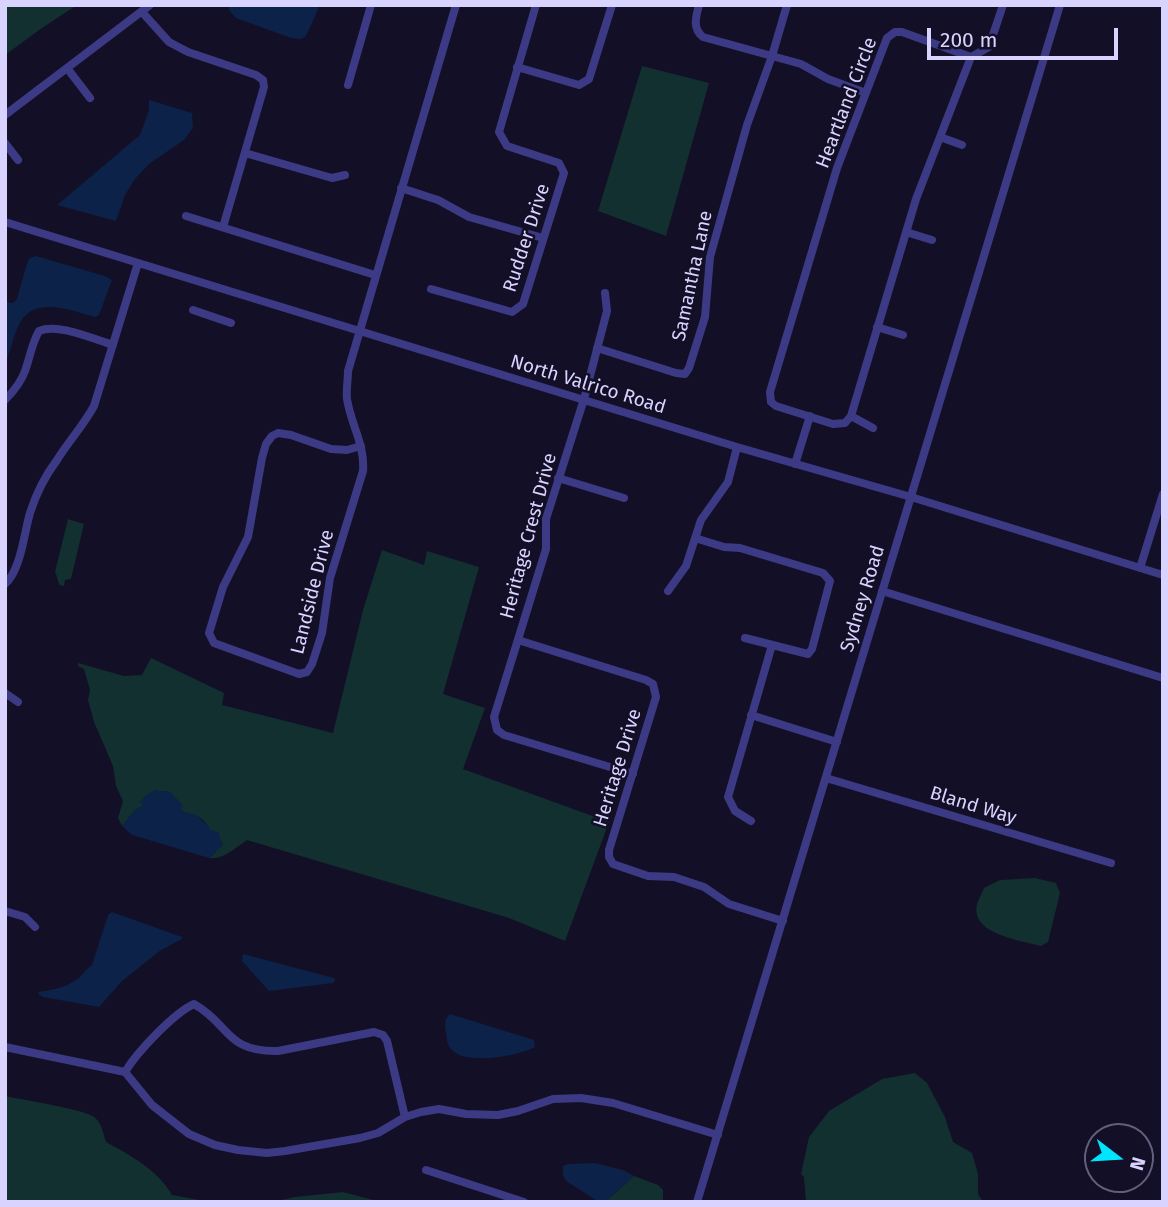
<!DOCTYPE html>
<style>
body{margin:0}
#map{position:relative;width:1168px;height:1207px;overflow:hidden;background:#130f26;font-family:"Fira Sans",sans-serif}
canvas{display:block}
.frame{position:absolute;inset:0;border:7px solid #d9d4ff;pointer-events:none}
.north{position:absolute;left:1084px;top:1123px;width:70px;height:70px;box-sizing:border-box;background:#130f26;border:2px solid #625e7d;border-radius:50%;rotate:107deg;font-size:19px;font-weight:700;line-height:28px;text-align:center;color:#d9d4ff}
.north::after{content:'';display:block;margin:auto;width:24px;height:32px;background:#00e5ff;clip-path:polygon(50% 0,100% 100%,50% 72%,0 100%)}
.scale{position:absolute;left:927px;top:28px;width:191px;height:32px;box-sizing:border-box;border:4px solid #d9d4ff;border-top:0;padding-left:9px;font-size:21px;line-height:24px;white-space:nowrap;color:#d9d4ff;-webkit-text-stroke:5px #130f26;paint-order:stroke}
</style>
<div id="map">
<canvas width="1168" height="1207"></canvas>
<div class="frame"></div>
<div class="north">N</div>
<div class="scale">200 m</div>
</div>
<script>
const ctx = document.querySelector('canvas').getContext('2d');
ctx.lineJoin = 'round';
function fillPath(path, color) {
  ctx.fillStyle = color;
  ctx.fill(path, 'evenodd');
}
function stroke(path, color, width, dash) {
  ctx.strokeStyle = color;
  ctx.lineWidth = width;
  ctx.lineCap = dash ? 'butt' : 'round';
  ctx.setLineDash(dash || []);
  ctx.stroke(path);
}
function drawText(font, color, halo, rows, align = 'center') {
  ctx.font = font + ' "Fira Sans",sans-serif';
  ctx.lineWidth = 5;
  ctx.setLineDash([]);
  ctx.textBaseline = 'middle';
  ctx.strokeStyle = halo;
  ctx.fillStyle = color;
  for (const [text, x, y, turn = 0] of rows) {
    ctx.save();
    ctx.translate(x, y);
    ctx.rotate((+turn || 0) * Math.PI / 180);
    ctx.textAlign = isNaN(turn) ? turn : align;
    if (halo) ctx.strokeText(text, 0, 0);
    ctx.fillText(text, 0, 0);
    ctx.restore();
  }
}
fillPath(new Path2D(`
 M5 5H77L42 28 5 55Z
 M642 66 709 83 666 236 598 211Z
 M68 519 84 524 71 579 65 580 64 586 60 585C57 581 58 577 55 572Z
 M382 550 424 565 427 551 479 567 443 694 485 708 463 769 609 822 565 941 509 918 247 840C235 848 223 860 209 858L216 852C210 829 210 817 183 812L170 792C155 791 151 790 141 802L144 806 136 809 122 826 118 818 123 801 116 786 113 766 94 722 88 700 90 690 84 669 78 666V663L124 676 142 675 151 658 224 693 222 705 333 733 363 610Z
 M1035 878 1056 883 1060 893 1048 942 1041 946C1019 940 970 934 977 904 979 898 982 893 984 888L1000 880Z
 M915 1073 927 1083 945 1117 953 1142 972 1153 978 1174V1194L983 1202H806L804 1177 801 1174 809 1137 829 1111 882 1079Z
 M5 1096C22 1100 84 1109 94 1117 102 1123 103 1133 106 1142 130 1155 158 1170 172 1195L211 1202H5Z
 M634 1176 658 1185 663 1190V1202H605Z
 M343 1192 381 1202H273L295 1197Z`), '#12302f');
fillPath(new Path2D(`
 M229 5H320L306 36 301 39 291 38 236 18 229 10Z
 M149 100 192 113 193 128 184 140 149 164 135 179 125 195 116 221 57 205 140 135 149 110Z
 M36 256 105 276 112 280 99 315 95 317C72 311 35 295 20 323 13 335 11 351 5 364V302L13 303 17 299 27 263 30 258Z
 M155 790 170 792 183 805 181 808 183 812 194 814 209 826 210 830 218 832 223 845 209 858 132 835 122 826 136 809 143 806 140 802 145 796Z
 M112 912 182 937V939L161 950 122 981 99 1007 43 997 38 994 39 992C54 989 66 988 79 978 84 973 86 969 92 965L108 915Z
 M243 954 334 978 335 981 333 983 269 991 242 961Z
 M450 1014 534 1040 535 1047C519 1056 464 1066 451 1049 447 1045 447 1039 446 1033 445 1025 444 1019 450 1014Z
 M595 1163 623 1170 634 1176 605 1202H599L566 1181 563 1175V1166L568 1164Z`), '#0c2248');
stroke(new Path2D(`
 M699 5C696 17 692 28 703 37L801 64 828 79 866 93
 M142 12 169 42 188 52 256 75 263 80 264 87 223 227
 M895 32H902L971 57 916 199 851 416 845 423 833 424 776 406 771 402 770 392 837 168 887 38Z
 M971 57 989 47 1003 5
 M517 67 579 85 589 79 612 5
 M67 68 90 98
 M348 85 371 5
 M5 115 150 5
 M940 137 962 145
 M5 143 18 160
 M245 153 332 178 345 175
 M401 188 438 200 469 217 543 238
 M186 216 375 275
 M5 222 737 447 911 497 1163 575
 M906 232 932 240
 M431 289 512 312 523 304 564 173 559 163 507 146 499 132 536 5
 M605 293 607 311 584 399 546 519V549L494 717 497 730 504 735 633 774
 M193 310 231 323
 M877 327 903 335
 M597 348 676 373 685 374 689 368 705 317 710 257 747 125 772 56 787 5
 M5 400C14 391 21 382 25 371 30 357 32 343 39 331 58 323 93 339 113 345
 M851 416 873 428
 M361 446 347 450 331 449 291 435 278 433 272 436 266 444 262 458 248 537 223 587 209 633 214 643 299 674 307 672 312 664 322 633 330 578 363 471C365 444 351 425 347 399 346 390 348 380 348 371L456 5
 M795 464 810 416
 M558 478 624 498
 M695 538 724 547 740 548 823 573 830 581 812 649 808 654 745 638
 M1140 568 1163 494
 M5 584C21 570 24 533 30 513 36 494 45 476 57 460 69 441 83 426 94 406L138 263
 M668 591 686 566 701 520 728 482 737 447
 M882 591 1163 678
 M518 640 646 680 653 684 656 697 609 850V857L613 864 648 876 674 877 704 887 729 904 783 921
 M5 693 18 702
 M751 715 837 742
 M826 778 1111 863
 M751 821 735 811 728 797 772 645
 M5 911 25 917 35 927
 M5 1047 125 1072 152 1105 189 1134 215 1145 238 1150 267 1153 285 1151 360 1138 378 1133 405 1117 421 1112 439 1109 466 1114 498 1115 518 1111 553 1099 581 1098 613 1103 718 1135
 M125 1072C137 1052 174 1013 194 1004 231 1025 225 1052 278 1051L374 1032 383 1035 387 1041 405 1117
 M426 1170 524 1202
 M697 1202 1060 5`), '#3d3a85', 8);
drawText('19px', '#d9d4ff', '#130f26', [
 ["Heartland Circle",847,103,-69],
 ["Rudder Drive",527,238,-72],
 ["Samantha Lane",693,276,-78],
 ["North Valrico Road",588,385,17],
 ["Heritage Crest Drive",529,536,-75],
 ["Landside Drive",313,592,-76],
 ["Sydney Road",863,599,-73],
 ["Heritage Drive",618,768,-73],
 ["Bland Way",973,806,17]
]);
</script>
